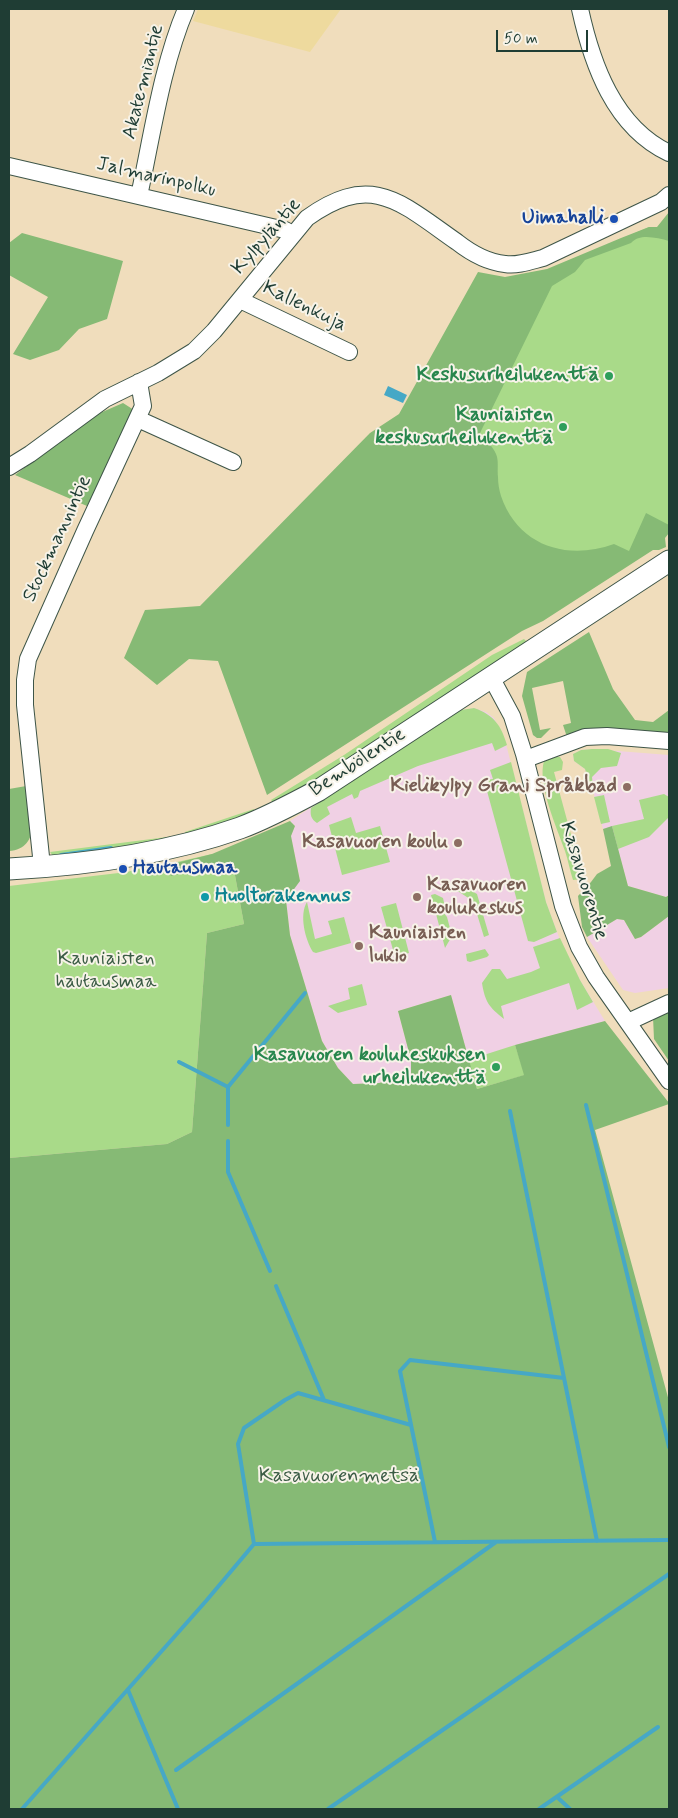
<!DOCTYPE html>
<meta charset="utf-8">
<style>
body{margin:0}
#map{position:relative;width:678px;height:1818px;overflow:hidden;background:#f0ddbc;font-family:Mynerve,sans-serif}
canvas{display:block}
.frame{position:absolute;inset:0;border:10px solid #1f3d34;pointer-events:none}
.scale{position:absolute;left:496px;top:30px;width:92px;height:22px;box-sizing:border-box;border:2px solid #1f3d34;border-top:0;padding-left:6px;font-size:15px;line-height:18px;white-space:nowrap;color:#1f3d34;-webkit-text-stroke:4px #f7f3e8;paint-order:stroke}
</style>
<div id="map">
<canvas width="678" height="1818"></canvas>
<div class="frame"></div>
<div class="scale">50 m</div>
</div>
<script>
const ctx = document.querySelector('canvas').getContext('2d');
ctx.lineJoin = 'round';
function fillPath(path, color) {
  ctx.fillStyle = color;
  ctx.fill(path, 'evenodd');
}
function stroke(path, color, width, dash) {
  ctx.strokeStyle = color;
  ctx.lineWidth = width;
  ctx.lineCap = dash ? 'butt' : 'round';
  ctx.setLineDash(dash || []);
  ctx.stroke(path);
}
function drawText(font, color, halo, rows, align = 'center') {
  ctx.font = font + ' Mynerve,sans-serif';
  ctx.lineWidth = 4;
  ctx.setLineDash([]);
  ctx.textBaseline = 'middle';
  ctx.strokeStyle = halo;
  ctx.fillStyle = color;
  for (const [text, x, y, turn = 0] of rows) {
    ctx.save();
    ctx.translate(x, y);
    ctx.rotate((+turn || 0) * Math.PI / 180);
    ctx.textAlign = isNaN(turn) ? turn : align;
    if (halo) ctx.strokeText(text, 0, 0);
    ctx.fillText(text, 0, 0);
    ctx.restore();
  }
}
fillPath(new Path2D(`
 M474 708 486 712 494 718 505 740 546 902 560 940 580 980 605 1021 516 1045 477 1089 451 995 398 1011 411 1060V1074L379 1083 353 1084 338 1068 322 1041 290 935 286 900 300 880 291 836 295 826 290 821 461 710Z
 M592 749 669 755V895L666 897 628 886 612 827 603 829 592 787H590L585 769 574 761 573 754 581 750Z
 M669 916V988L635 993 623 990 587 937 617 919 624 920 635 939 641 937Z`), '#f0d0e4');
fillPath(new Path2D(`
 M649 227 669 229V525L522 625 460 419 499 339 579 257Z
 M524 639 527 642 312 785 273 802 271 800 344 755 492 655Z
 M474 708C494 715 501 725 507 745L495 751 492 743 418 766 360 791 358 797 354 799 352 794 327 807 330 814 317 823C311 819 310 815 311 808L461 710Z
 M592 749H608L621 753 617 766 601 768 592 777 593 786 590 787 585 769 574 761 573 754 581 750Z
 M554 757H560L563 762 562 770 554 772 583 879 573 880C570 871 568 860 565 851 557 828 537 784 544 761Z
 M511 762 546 902 557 932 534 942 528 941 484 780 493 779 490 770Z
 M664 794 669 797V817L649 837 618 849 612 826 644 819 639 800Z
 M604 795 610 822 601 824 594 797Z
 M254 809 253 813 185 834V832Z
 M351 817 356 833 380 826 390 862 342 875 329 825Z
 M175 836 132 849 53 856 50 852Z
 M212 854 234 870 244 924 207 933 192 1132 167 1144 9 1158V886L127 872 146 867 151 868Z
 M463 886 477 894 489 935 484 937 473 901 453 888Z
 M435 894 443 898 445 907 443 912 447 917 452 936 445 948 431 895Z
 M307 902 315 939 332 934 328 921 344 917 351 943 316 953 313 952C305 939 299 915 307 902Z
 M396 903 409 953 395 957 381 907Z
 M560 938 580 980 593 1002 577 1010 569 983 501 1006 504 1019C489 1007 485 1002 482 983L492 969H500L507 979 531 972 540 968 533 947Z
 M485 949 489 955 487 957 470 962 467 961 466 954Z
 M362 984 367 1005 338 1013 328 1006 350 999 348 988Z
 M515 1045 525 1075 477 1089 468 1060Z`), '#a9da89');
fillPath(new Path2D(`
 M669 212V241C657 238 640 233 631 243L585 260 575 272 552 286 480 433C485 439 493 447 496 454 499 460 497 470 498 477 498 483 499 490 501 496 518 546 567 561 614 544L629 551 646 513 669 525V533L665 538 666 547 659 550H653L543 621 522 631 267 795 218 661 189 659 157 685 124 658 145 610 200 606 370 433 399 414 478 272 505 277 547 269 621 238 649 227H657Z
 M22 233 123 261 107 319 79 329 59 350 30 360 13 354 48 297 9 275V243Z
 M123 403 134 410 87 506 15 475 93 416Z
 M589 632 613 689 635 720 653 722 669 710V735L569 737 566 734 563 725 571 723 563 681 532 688 540 730 551 728 541 738H537L533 735 522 696 527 672Z
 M32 785C32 809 42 849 9 851V789Z
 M290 821 295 826 291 836 300 881 286 900 290 935 322 1041 338 1068 353 1084 379 1083 411 1074V1060L398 1011 451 995 477 1089 524 1075 515 1045 605 1021 669 1103V1104L595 1130 669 1401V1809H9V1158L167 1144 192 1132 207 933 244 924 234 870 224 863 171 876 165 866 212 854Z
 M612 826 628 886 666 897 669 895V916L641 937 635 939 624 920 617 919 587 937 582 927 578 896 591 882 597 874 611 866 603 829Z
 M669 1010V1061L654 1039 653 1017Z`), '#86ba75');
fillPath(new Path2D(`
 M198 9H341L310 52 193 21Z`), '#eeda9e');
fillPath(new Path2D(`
 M388 386 407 395 403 403 384 395Z`), '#46a8c6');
stroke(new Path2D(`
 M61 855 111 848
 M179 1062 228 1087V1125
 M228 1087 305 993
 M586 1105 669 1447
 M510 1111 597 1541
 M228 1141V1172L270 1271
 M276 1286 324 1400
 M435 1542 400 1371 410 1360 564 1378
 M254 1544 238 1444 244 1428 285 1400 298 1393 411 1425
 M128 1690 178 1809
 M176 1770 496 1542
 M557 1797 570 1809
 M22 1809 206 1601 254 1544 669 1540
 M328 1809 669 1574
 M539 1809 658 1727`), '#46a8c6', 4);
const minor = new Path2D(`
 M580 9C592 64 614 127 669 153
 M9 166 285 230 293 234
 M139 196C152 136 162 65 186 9
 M240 300 349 352
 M138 419 233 462
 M9 467 30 454 105 399 158 373 194 351 214 331 307 218C372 171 401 203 457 242 471 253 486 262 505 264 518 266 531 261 543 258L661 202 669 195
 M491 677 512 716 524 754 563 906 579 947 596 977 669 1081
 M526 759 585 737 607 736 669 741
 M42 866 25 705V680L28 659 85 531 143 406 139 382
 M628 1022 669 1003`);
const major = new Path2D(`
 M9 869C86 865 166 854 240 828 267 818 293 804 319 790L669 561`);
stroke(minor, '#3e5548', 18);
stroke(major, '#3e5548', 23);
stroke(minor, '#fff', 16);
stroke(major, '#fff', 21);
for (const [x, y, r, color] of [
 [614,219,5,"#1a4fb4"],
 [609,376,5,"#2e9e5b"],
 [563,427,5,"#2e9e5b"],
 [627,787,5,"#8d6e63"],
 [458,843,5,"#8d6e63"],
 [123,869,5,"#1a4fb4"],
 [205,897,5,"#0f9aa8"],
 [417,897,5,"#8d6e63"],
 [359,946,5,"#8d6e63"],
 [496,1067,5,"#2e9e5b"]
]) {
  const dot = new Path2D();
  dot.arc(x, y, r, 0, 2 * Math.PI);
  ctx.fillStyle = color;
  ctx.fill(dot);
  stroke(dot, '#f7f3e8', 2);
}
drawText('20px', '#1f3d34', '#f7f3e8', [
 ["Akatemiantie",144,82,-76],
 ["Jalmarinpolku",156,178,13],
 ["Kylpyläntie",267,237,-49],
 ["Kallenkuja",304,307,26],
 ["Stockmannintie",58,539,-65],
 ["Bembölentie",358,763,-33],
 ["Kasavuorentie",583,881,73]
]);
drawText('bold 20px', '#164399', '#f7f3e8', [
 ["Uimahalli",604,219],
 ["Hautausmaa",133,869,"left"]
], 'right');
drawText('bold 20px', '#27864d', '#f7f3e8', [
 ["Keskusurheilukenttä",599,376],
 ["Kauniaisten",553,416],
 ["keskusurheilukenttä",553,439],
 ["Kasavuoren koulukeskuksen",486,1056],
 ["urheilukenttä",486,1079]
], 'right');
drawText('bold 20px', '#785e54', '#f7f3e8', [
 ["Kielikylpy Grani Språkbad",617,787],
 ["Kasavuoren koulu",448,843],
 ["Kasavuoren",427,886,"left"],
 ["koulukeskus",427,909,"left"],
 ["Kauniaisten",369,934,"left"],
 ["lukio",369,957,"left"]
], 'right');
drawText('bold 20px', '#0d838f', '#f7f3e8', [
 ["Huoltorakennus",215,897]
], 'left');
drawText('20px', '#3b5c45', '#f7f3e8', [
 ["Kauniaisten",106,960],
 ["hautausmaa",106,983],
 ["Kasavuorenmetsä",339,1477]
]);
</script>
